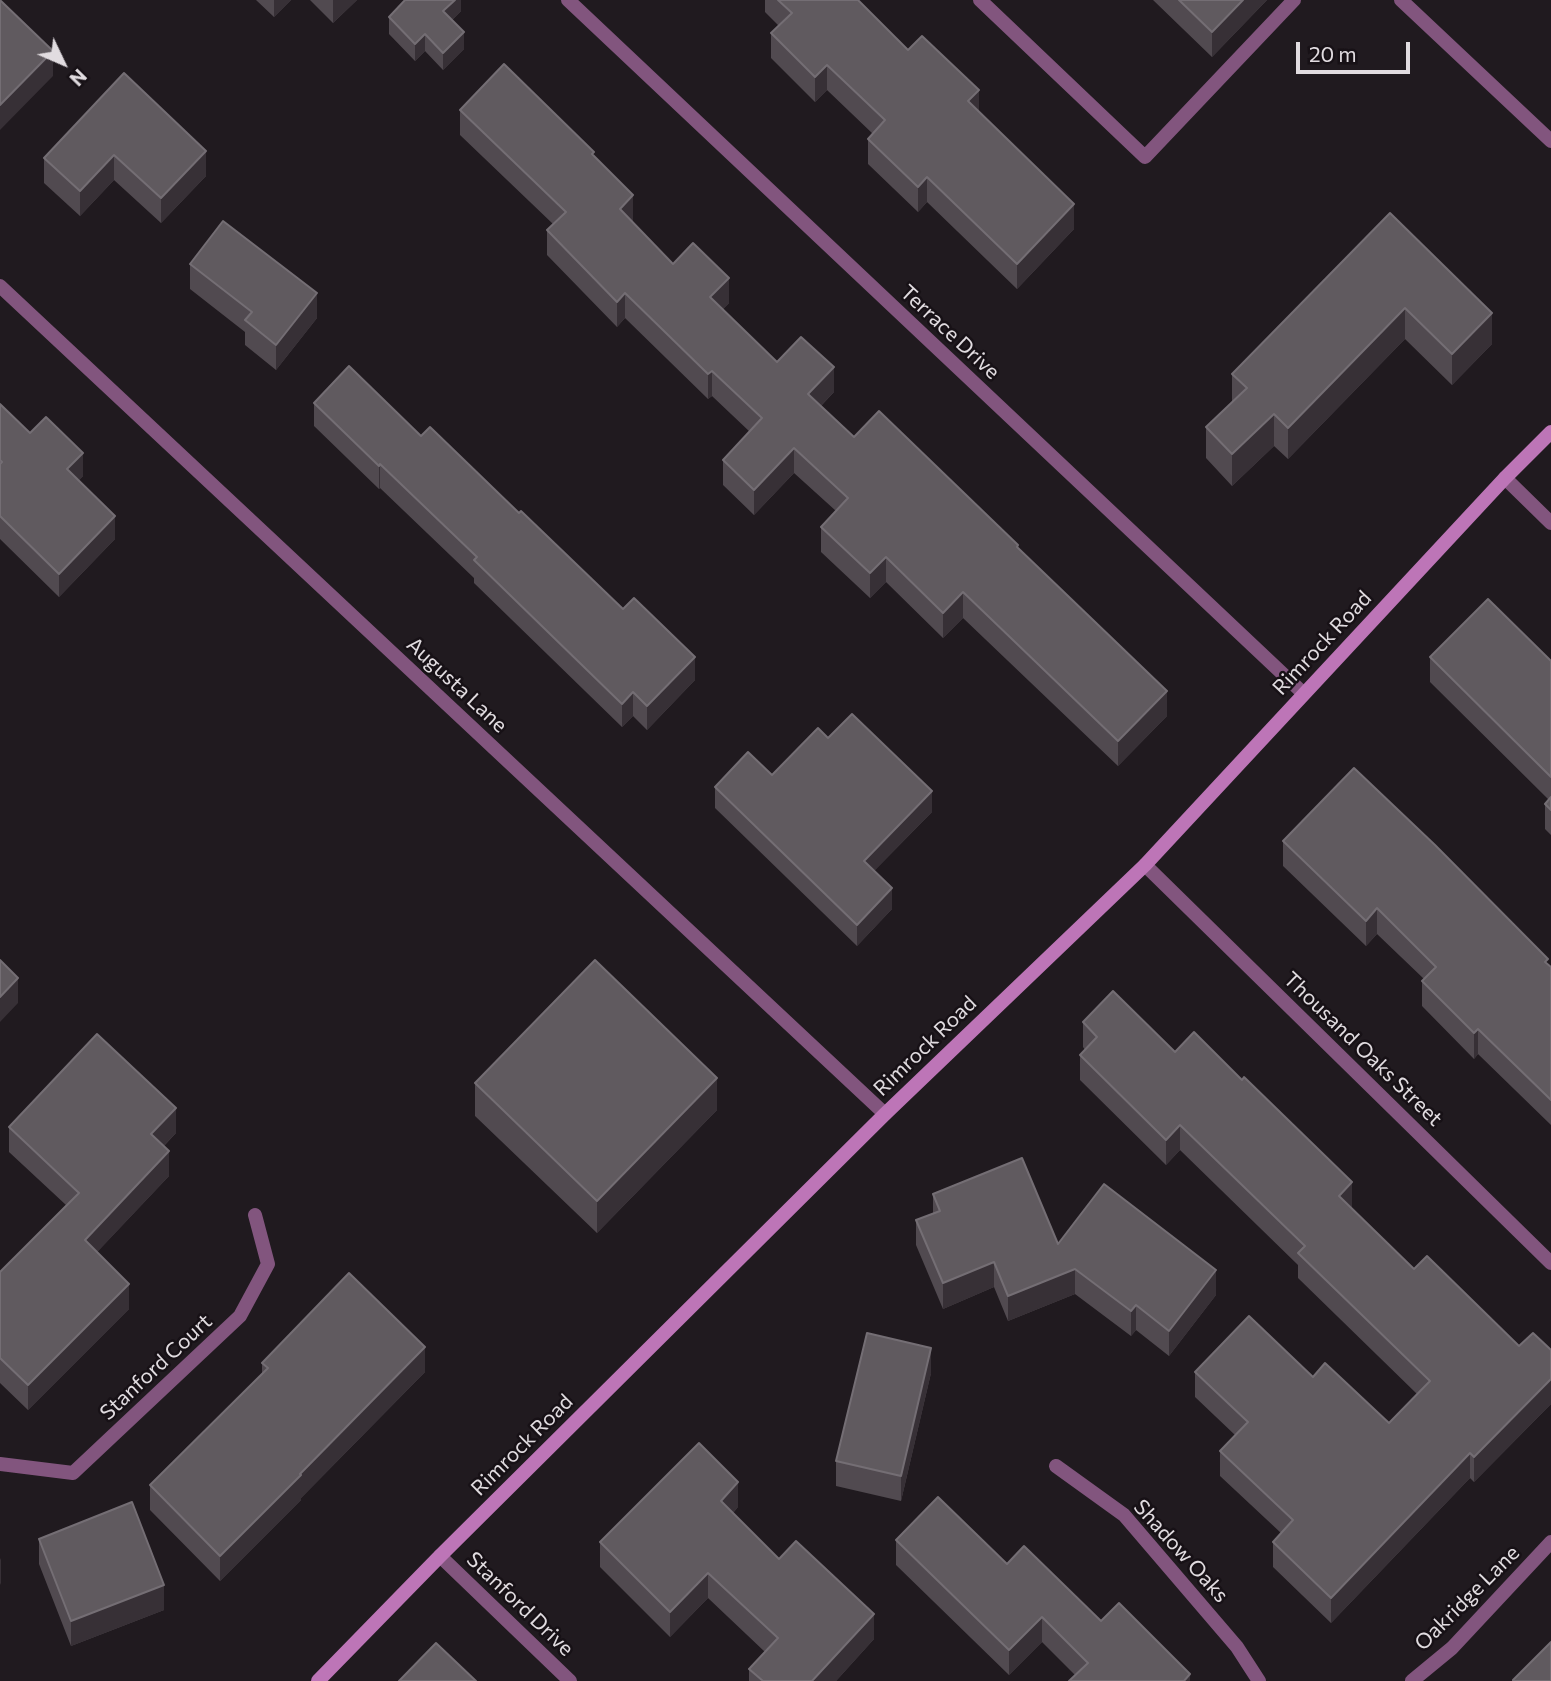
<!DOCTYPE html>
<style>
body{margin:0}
#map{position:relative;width:1551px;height:1681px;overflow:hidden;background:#201a1f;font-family:Commissioner,sans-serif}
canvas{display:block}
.north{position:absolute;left:28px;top:28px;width:70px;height:70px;-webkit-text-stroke:5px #171116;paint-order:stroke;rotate:134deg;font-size:19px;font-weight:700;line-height:28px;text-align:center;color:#e1dce0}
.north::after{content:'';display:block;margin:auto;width:24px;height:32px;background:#e1dce0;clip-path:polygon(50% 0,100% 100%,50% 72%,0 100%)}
.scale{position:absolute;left:1296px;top:42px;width:114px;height:32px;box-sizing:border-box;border:4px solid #e1dce0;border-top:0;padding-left:9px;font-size:21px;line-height:24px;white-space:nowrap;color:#e1dce0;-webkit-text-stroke:5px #171116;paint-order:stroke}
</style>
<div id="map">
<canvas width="1551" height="1681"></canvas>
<div class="north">N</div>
<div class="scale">20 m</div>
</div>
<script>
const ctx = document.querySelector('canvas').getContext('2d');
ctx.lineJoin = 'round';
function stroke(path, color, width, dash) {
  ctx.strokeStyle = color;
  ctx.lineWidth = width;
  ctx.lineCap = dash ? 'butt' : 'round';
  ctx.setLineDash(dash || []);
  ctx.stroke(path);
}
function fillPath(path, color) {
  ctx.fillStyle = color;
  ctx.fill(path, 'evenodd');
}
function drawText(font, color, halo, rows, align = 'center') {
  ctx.font = font + ' Commissioner,sans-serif';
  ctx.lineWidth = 5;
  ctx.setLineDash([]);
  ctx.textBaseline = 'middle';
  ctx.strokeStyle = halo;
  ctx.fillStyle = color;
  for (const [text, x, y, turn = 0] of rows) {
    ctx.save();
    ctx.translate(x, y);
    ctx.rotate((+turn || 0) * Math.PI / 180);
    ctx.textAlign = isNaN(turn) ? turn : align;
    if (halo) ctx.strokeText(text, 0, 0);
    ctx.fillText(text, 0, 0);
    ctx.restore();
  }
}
stroke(new Path2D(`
 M980 0 1145 157 1294 0`), '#82557e', 14);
stroke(new Path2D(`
 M568 0 1303 693
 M1401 0 1551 141
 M0 286 885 1114
 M1505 478 1551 523
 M1145 865 1551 1263
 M0 1464 73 1473 240 1316 268 1264 255 1215
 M1056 1466 1124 1515 1237 1647 1259 1681
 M440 1556 570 1681
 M1412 1681 1452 1648 1551 1542`), '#82557e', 14);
stroke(new Path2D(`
 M318 1681 440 1556 885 1114 1145 865 1505 478 1551 432`), '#bd75b7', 14);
fillPath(new Path2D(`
 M256 0H291L274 17Z
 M310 0H357L333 23Z
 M461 0V11L452 20 464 49 443 70 425 51 415 61 389 34V17Z
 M765 0H858L908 50 979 112 1074 229 1017 289 927 202 918 212 868 164V139L873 134 827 90 815 102 771 58V33L779 26 765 12Z
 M1153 0H1267L1212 57Z
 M124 73 206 176 161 223 114 180 80 216 44 183V158Z
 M460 110 594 156 633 220 632 221 673 264 729 303 723 309 777 362 834 392 821 406 854 437 1018 548 1167 716 1118 766 963 618 943 638 886 582 870 598 821 552V527L836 511 794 473 754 515 723 485V460L750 432 712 396 708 399 625 318 617 327 547 255V230L553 224 460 135Z
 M1390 213 1492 344 1452 385 1405 339 1288 459 1274 446 1232 486 1206 458V427L1232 402V374Z
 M190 264 317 318 276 370 245 345V332L190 289Z
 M314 403 421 436 519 513 695 680 647 730 633 716 622 727 474 583V578L380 488 379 489 314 426Z
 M0 404 30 433 83 476 79 480 115 539 59 597 0 539Z
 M1430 657 1551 661V810L1549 800 1430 682Z
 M828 738 932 812 874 871 892 909 857 946 715 808V787L772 775Z
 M1545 804 1551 810V835L1545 829Z
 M1283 841 1548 965 1551 967V1125L1478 1054 1474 1059 1422 1006V981L1424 979 1377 934 1366 946 1283 866Z
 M1083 1022 1175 1052 1352 1207 1351 1208 1414 1269 1519 1346 1551 1350V1404L1474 1482 1470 1478 1331 1623 1273 1567V1542L1281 1533 1220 1476V1451L1235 1435 1195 1397V1372L1313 1377 1389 1423 1417 1394 1298 1278V1265L1180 1150 1166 1165 1080 1080V1055L1085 1050 1083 1047Z
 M475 1083 717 1110 597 1233 475 1116Z
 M9 1127 176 1133 164 1146 169 1176 97 1252 129 1309 28 1410 0 1383V1272L66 1205 9 1152Z
 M933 1194 1058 1244 1216 1295 1169 1356 1136 1330 1131 1336 1075 1294 1008 1321 994 1287 943 1309 916 1245V1220L933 1213Z
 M262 1363 425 1372 301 1498V1500L220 1581 150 1510V1485L262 1374Z
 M931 1373 901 1501 836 1486V1461Z
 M738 1507 733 1513 779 1559 874 1639 836 1681H749V1669L765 1652 708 1598 670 1637 600 1567V1542Z
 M39 1539 164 1610 71 1646 39 1564Z
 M896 1540 1007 1564 1101 1621 1190 1681 1075 1675 1042 1642 1009 1675 896 1565Z`), '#514a50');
fillPath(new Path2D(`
 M274 0H291L274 17Z
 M333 0H357L333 23Z
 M455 0H461V11L443 28V11Z
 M1243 0H1267L1212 57V32Z
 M464 32V49L443 70V53Z
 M425 34V51L415 61V44Z
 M53 51V76L0 130V105Z
 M827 65V90L815 102V77Z
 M979 90V115L968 101Z
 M206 151V176L161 223V198Z
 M114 155V180L80 216V191Z
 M927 177V202L918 212V187Z
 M633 195V220L620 234V209Z
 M1074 204V229L1017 289V264Z
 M729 278V303L710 322V297Z
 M317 293V318L276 370V345Z
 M625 293V318L617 327V302Z
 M1405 308V339L1288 459V428Z
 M1492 313V344L1452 385V354Z
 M834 367V392L808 419V394Z
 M712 371V396L708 399V374Z
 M1274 414V446L1232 486V454Z
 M794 448V473L754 515V490Z
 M83 453V476L67 492V469Z
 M380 464V488L379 489V466Z
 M115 516V539L59 597V574Z
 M886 557V582L870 598V573Z
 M963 592V618L943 638V613Z
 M695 657V680L647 730V706Z
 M1167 691V716L1118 766V741Z
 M633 692V716L622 727V704Z
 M932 791V812L864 881V861Z
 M892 888V909L857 946V925Z
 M1377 908V934L1366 946V921Z
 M18 978V1003L0 1022V997Z
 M1478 1029V1054L1474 1059V1033Z
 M717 1078V1110L597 1233V1201Z
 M176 1108V1133L151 1159V1134Z
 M1180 1125V1150L1166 1165V1140Z
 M169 1151V1176L85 1265V1240Z
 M1352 1182V1207L1339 1221V1196Z
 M994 1262V1287L943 1309V1283Z
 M1075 1269V1294L1008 1321V1296Z
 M1216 1270V1295L1169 1356V1331Z
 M129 1284V1309L28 1410V1385Z
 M1136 1305V1330L1131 1336V1311Z
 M425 1347V1372L301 1498V1500L220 1581V1556Z
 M931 1348V1373L901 1501V1476Z
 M1551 1379V1404L1474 1482V1457Z
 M1470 1453V1478L1331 1623V1598Z
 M738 1482V1507L721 1526V1501Z
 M1 1558V1583L0 1585V1560Z
 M708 1573V1598L670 1637V1612Z
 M164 1585V1610L71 1646V1621Z
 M874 1614V1639L836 1681H812Z
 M1042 1617V1642L1009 1675V1650Z
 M1190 1674V1681H1184Z`), '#373036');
const building = new Path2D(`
 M0 0 53 51 0 105Z
 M405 0H455L443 11 464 32 443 53 425 34 415 44 389 17Z
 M778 0H858L908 50 922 36 979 90 968 101 1074 204 1017 264 927 177 918 187 868 139 885 120 827 65 815 77 771 33 792 13Z
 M1179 0H1243L1212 32Z
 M504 64 594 152 592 154 633 195 620 209 673 264 693 243 729 278 710 297 777 362 801 337 834 367 808 394 854 437 879 411 1018 545 1017 547 1167 691 1118 741 963 592 943 613 886 557 870 573 821 527 848 498 794 448 754 490 723 460 762 418 712 371 708 374 625 293 617 302 547 230 566 212 460 110Z
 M124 73 206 151 161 198 114 155 80 191 44 158Z
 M1390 213 1492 313 1452 354 1405 308 1288 428 1274 414 1232 454 1206 427 1247 388 1232 374Z
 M223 221 317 293 276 345 245 320 252 312 190 264Z
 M349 366 421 436 430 427 519 513 521 511 623 609 634 598 695 657 647 706 633 692 622 704 474 560 477 557 380 464 379 466 314 403Z
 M0 404 30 433 46 417 83 453 67 469 115 516 59 574 0 516V464L2 462 0 460Z
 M1488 599 1551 661V777L1430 657Z
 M852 714 932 791 864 861 892 888 857 925 715 787 748 752 772 775 818 728 828 738Z
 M1354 768 1435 845 1548 959 1545 962 1551 967V1100L1478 1029 1474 1033 1422 981 1436 967 1377 908 1366 921 1283 841Z
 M1551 797V810L1545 804Z
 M0 960 18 978 0 997Z
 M595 960 717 1078 597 1201 475 1083Z
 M1113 991 1175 1052 1194 1032 1242 1080 1244 1077 1352 1182 1339 1196 1414 1269 1427 1256 1519 1346 1533 1333 1551 1350V1379L1474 1457 1470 1453 1331 1598 1273 1542 1293 1520 1220 1451 1248 1422 1195 1372 1249 1316 1313 1377 1325 1363 1389 1423 1430 1381 1298 1253 1305 1246 1180 1125 1166 1140 1080 1055 1097 1037 1083 1022Z
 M97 1034 176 1108 151 1134 169 1151 85 1240 129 1284 28 1385 0 1358V1272L79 1193 9 1127Z
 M1022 1158 1058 1244 1104 1184 1216 1270 1169 1331 1136 1305 1131 1311 1075 1269 1008 1296 994 1262 943 1283 916 1220 940 1211 933 1194Z
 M349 1273 425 1347 300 1474 301 1475 220 1556 150 1485 268 1368 262 1363Z
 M867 1333 931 1348 901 1476 836 1461Z
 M699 1443 738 1482 721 1501 779 1559 796 1541 874 1614 812 1681H763L749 1669 778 1638 708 1573 670 1612 600 1542Z
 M938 1497 1007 1564 1024 1546 1101 1621 1119 1603 1190 1674 1184 1681H1069L1088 1663 1042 1617 1009 1650 896 1540Z
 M132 1502 164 1585 71 1621 39 1539Z
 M1551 1642V1681H1513V1680Z
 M436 1643 476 1681H399Z`);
fillPath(building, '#605a5f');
stroke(building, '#746e74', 2);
drawText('21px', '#e1dce0', '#171116', [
 ["Terrace Drive",950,332,43],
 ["Rimrock Road",1322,643,-47],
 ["Augusta Lane",457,685,43],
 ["Rimrock Road",925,1046,-44],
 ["Thousand Oaks Street",1363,1049,44],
 ["Stanford Court",156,1367,-43],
 ["Rimrock Road",522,1445,-45],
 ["Shadow Oaks",1181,1551,48],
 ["Oakridge Lane",1467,1598,-45],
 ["Stanford Drive",520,1604,44]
]);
</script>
